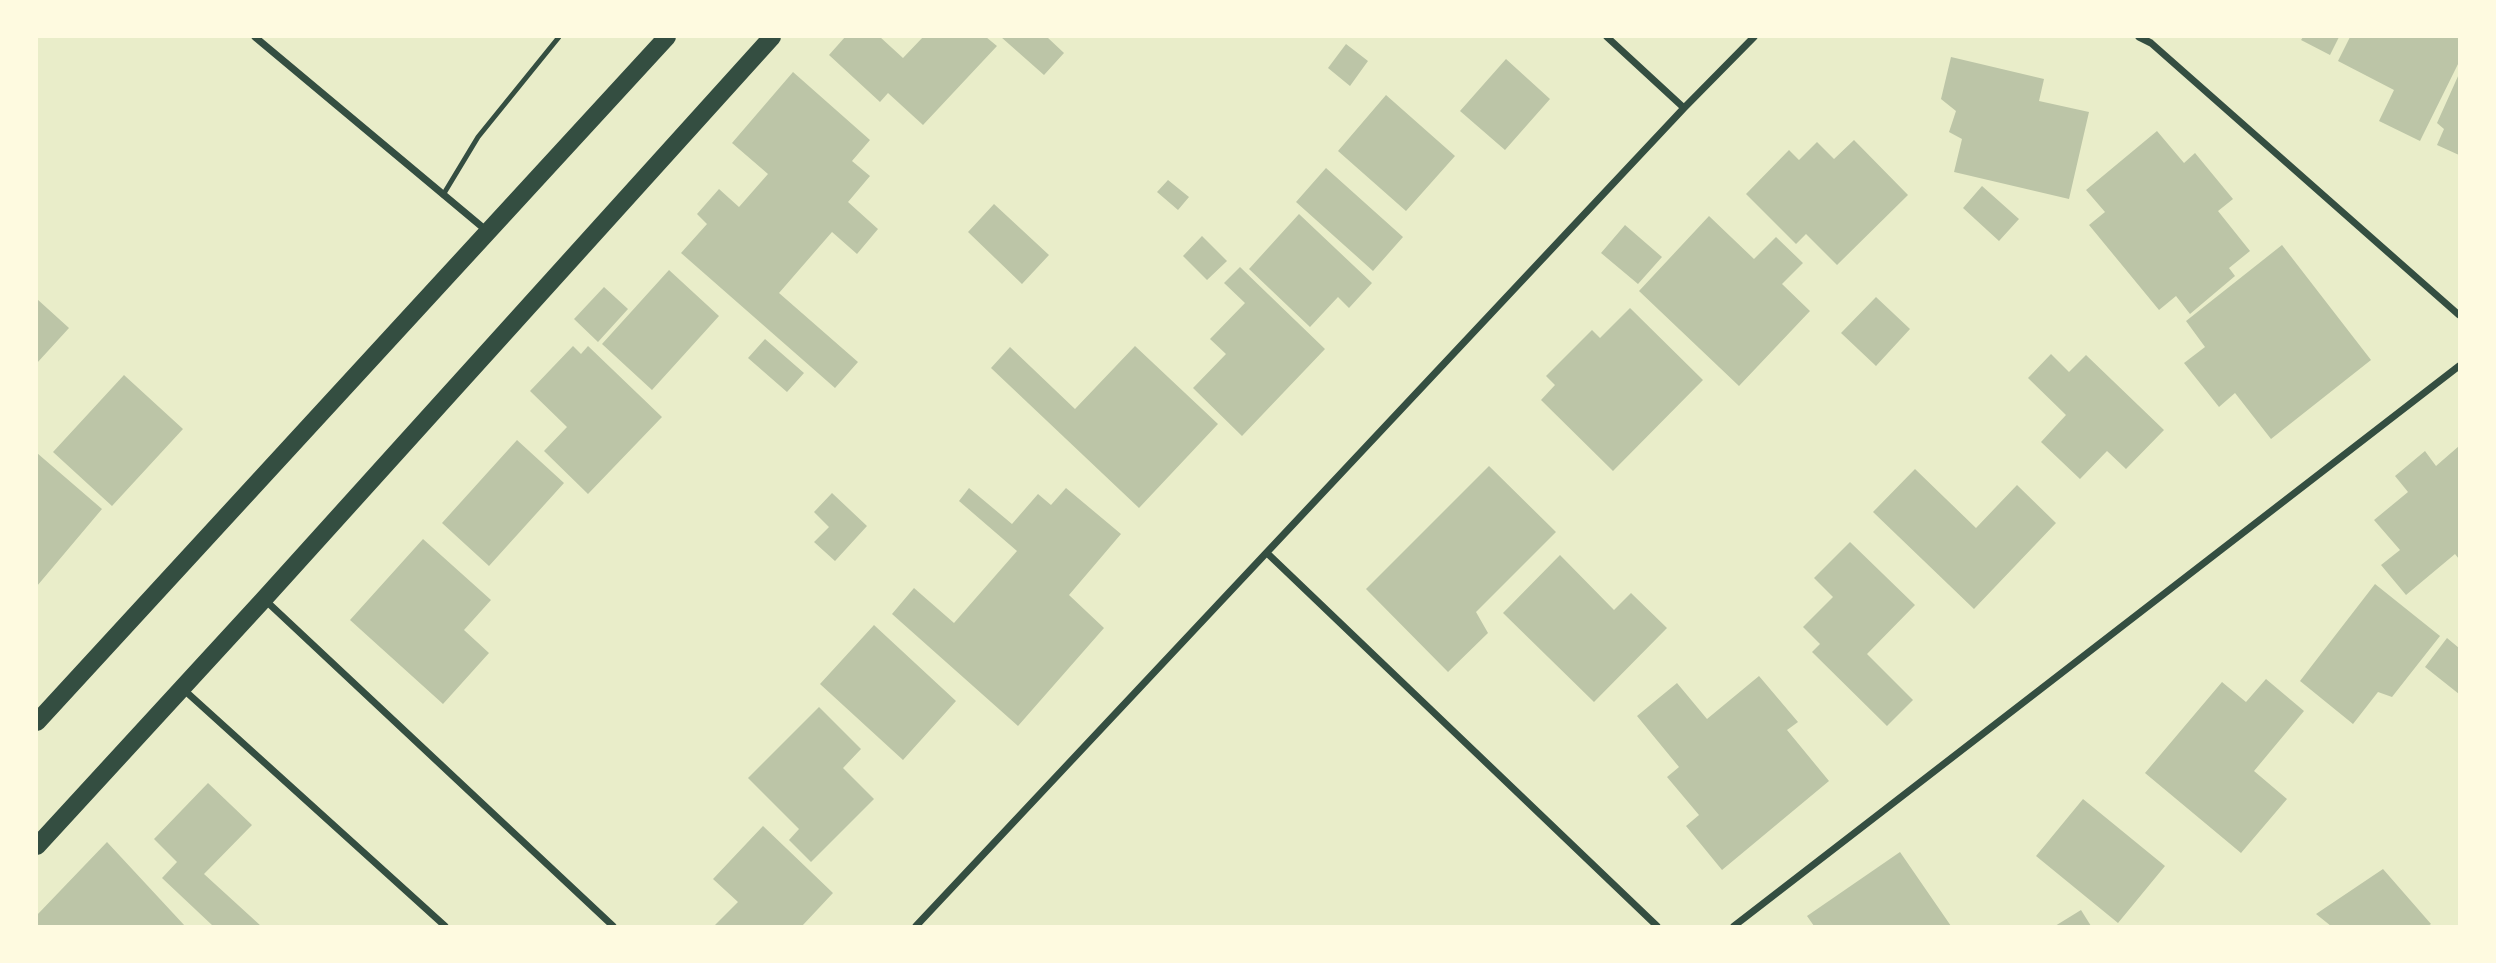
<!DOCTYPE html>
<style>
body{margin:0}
#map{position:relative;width:2496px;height:963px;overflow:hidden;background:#e9edc9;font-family:"Nunito Sans",sans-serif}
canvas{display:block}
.frame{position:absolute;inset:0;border:38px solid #fefae0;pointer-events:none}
</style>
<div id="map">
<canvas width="2496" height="963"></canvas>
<div class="frame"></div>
</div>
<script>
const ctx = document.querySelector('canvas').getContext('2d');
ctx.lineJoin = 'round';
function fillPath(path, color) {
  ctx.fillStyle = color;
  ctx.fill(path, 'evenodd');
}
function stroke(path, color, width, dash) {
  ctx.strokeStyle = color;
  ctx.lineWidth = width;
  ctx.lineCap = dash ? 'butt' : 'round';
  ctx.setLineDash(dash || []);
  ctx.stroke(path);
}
fillPath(new Path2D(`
 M845 37H880L903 58 923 37H986L997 46 923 125 888 93 880 102 829 55Z
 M1001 37H1047L1064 53 1044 75Z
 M2303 37H2339L2330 55 2301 40Z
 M2350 37H2459V62L2420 141 2379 121 2394 90 2338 61Z
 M1346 44 1368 61 1350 86 1328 68Z
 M1951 57 2044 79 2039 101 2089 112 2069 199 1954 172 1962 139 1949 132 1956 111 1941 99Z
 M1506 59 1550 99 1505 150 1460 111Z
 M793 72 870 140 852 161 870 176 848 202 878 229 857 254 832 232 779 293 858 362 835 388 681 253 707 224 697 214 719 189 739 207 768 174 732 143Z
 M2459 74V155L2437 145 2444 129 2437 123Z
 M1386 95 1455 156 1406 211 1338 151Z
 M2157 131 2184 163 2195 153 2233 199 2218 211 2250 251 2229 268 2235 276 2190 314 2176 296 2159 310 2089 225 2105 212 2086 190Z
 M1854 140 1908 195 1837 265 1806 234 1796 244 1746 194 1789 150 1799 160 1817 142 1834 159Z
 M1326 168 1403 237 1373 271 1296 202Z
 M1168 180 1189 197 1178 210 1157 192Z
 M1982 186 2019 219 1999 241 1963 208Z
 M994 204 1049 255 1022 284 968 232Z
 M1299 214 1372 283 1349 308 1338 297 1310 327 1249 269Z
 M1709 216 1754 259 1776 237 1803 263 1782 284 1810 311 1739 386 1639 291Z
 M1625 225 1662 257 1638 284 1601 253Z
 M1202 236 1227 261 1207 280 1183 256Z
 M2282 245 2371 360 2271 439 2235 393 2219 407 2184 363 2205 347 2186 321Z
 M1240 267 1325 349 1242 436 1193 388 1226 354 1210 339 1245 303 1224 283Z
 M669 270 719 316 652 390 602 344Z
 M604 287 628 309 598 342 574 319Z
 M1876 297 1910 329 1876 366 1841 333Z
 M37 299 69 328 37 363Z
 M1630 308 1703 380 1613 471 1541 400 1555 385 1546 376 1592 330 1600 338Z
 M765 339 804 373 787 392 748 358Z
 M573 346 581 354 588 346 662 417 588 494 544 451 567 427 530 391Z
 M1135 346 1218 424 1139 508 991 368 1010 347 1075 409Z
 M2051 354 2069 372 2086 355 2164 430 2126 469 2107 451 2080 479 2041 442 2066 415 2028 378Z
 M124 375 183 429 112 506 53 452Z
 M517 440 564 483 489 566 442 523Z
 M2459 446V559L2455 554 2406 595 2381 565 2400 550 2374 520 2408 492 2395 476 2425 451 2436 466Z
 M37 453 102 509 37 586Z
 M1489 466 1556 532 1476 612 1488 633 1448 672 1366 589Z
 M1915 469 1976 528 2017 485 2056 523 1974 609 1873 512Z
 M969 488 1012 524 1038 494 1051 505 1066 488 1121 534 1069 595 1104 628 1018 726 892 614 914 588 954 623 1017 551 959 501Z
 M832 493 867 526 835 561 814 542 829 527 814 512Z
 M423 539 491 600 464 630 489 653 443 704 350 620Z
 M1850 542 1915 605 1867 654 1913 700 1887 726 1812 652 1820 644 1803 627 1833 597 1814 578Z
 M1560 555 1614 610 1631 593 1667 628 1594 702 1503 613Z
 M2375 584 2440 636 2392 697 2378 692 2353 724 2300 681Z
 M874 625 956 701 903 760 820 684Z
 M2447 638 2459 648V694L2425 667Z
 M1759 676 1798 722 1787 730 1829 781 1722 870 1686 826 1699 815 1667 777 1679 767 1637 716 1677 683 1707 719Z
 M2266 679 2304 711 2254 771 2287 799 2241 853 2145 773 2222 682 2246 702Z
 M819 707 861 749 843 768 874 799 811 862 789 840 799 829 748 778Z
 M208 783 252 825 204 874 261 926H213L162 878 177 862 154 839Z
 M2083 799 2165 866 2118 923 2036 856Z
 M763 826 833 893 802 926H714L738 902 713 879Z
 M107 842 185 926H37V915Z
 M1900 852 1951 926H1814L1807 916Z
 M2383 869 2431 924 2428 926H2331L2316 914Z
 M2081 910 2091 926H2055Z`), '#bcc5a7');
stroke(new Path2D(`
 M443 195 478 137 559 37`), '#344e41', 5);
stroke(new Path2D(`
 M255 37 487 231
 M1607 37 1684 108
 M2139 37 2151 43 2459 315
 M1267 553 1657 926
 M264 599 613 926
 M183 689 445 926
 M916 926 1684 108 1754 37
 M1734 926 2459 366`), '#344e41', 7);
stroke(new Path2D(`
 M37 722 667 37
 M37 846 264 599 772 37`), '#344e41', 18);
</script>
